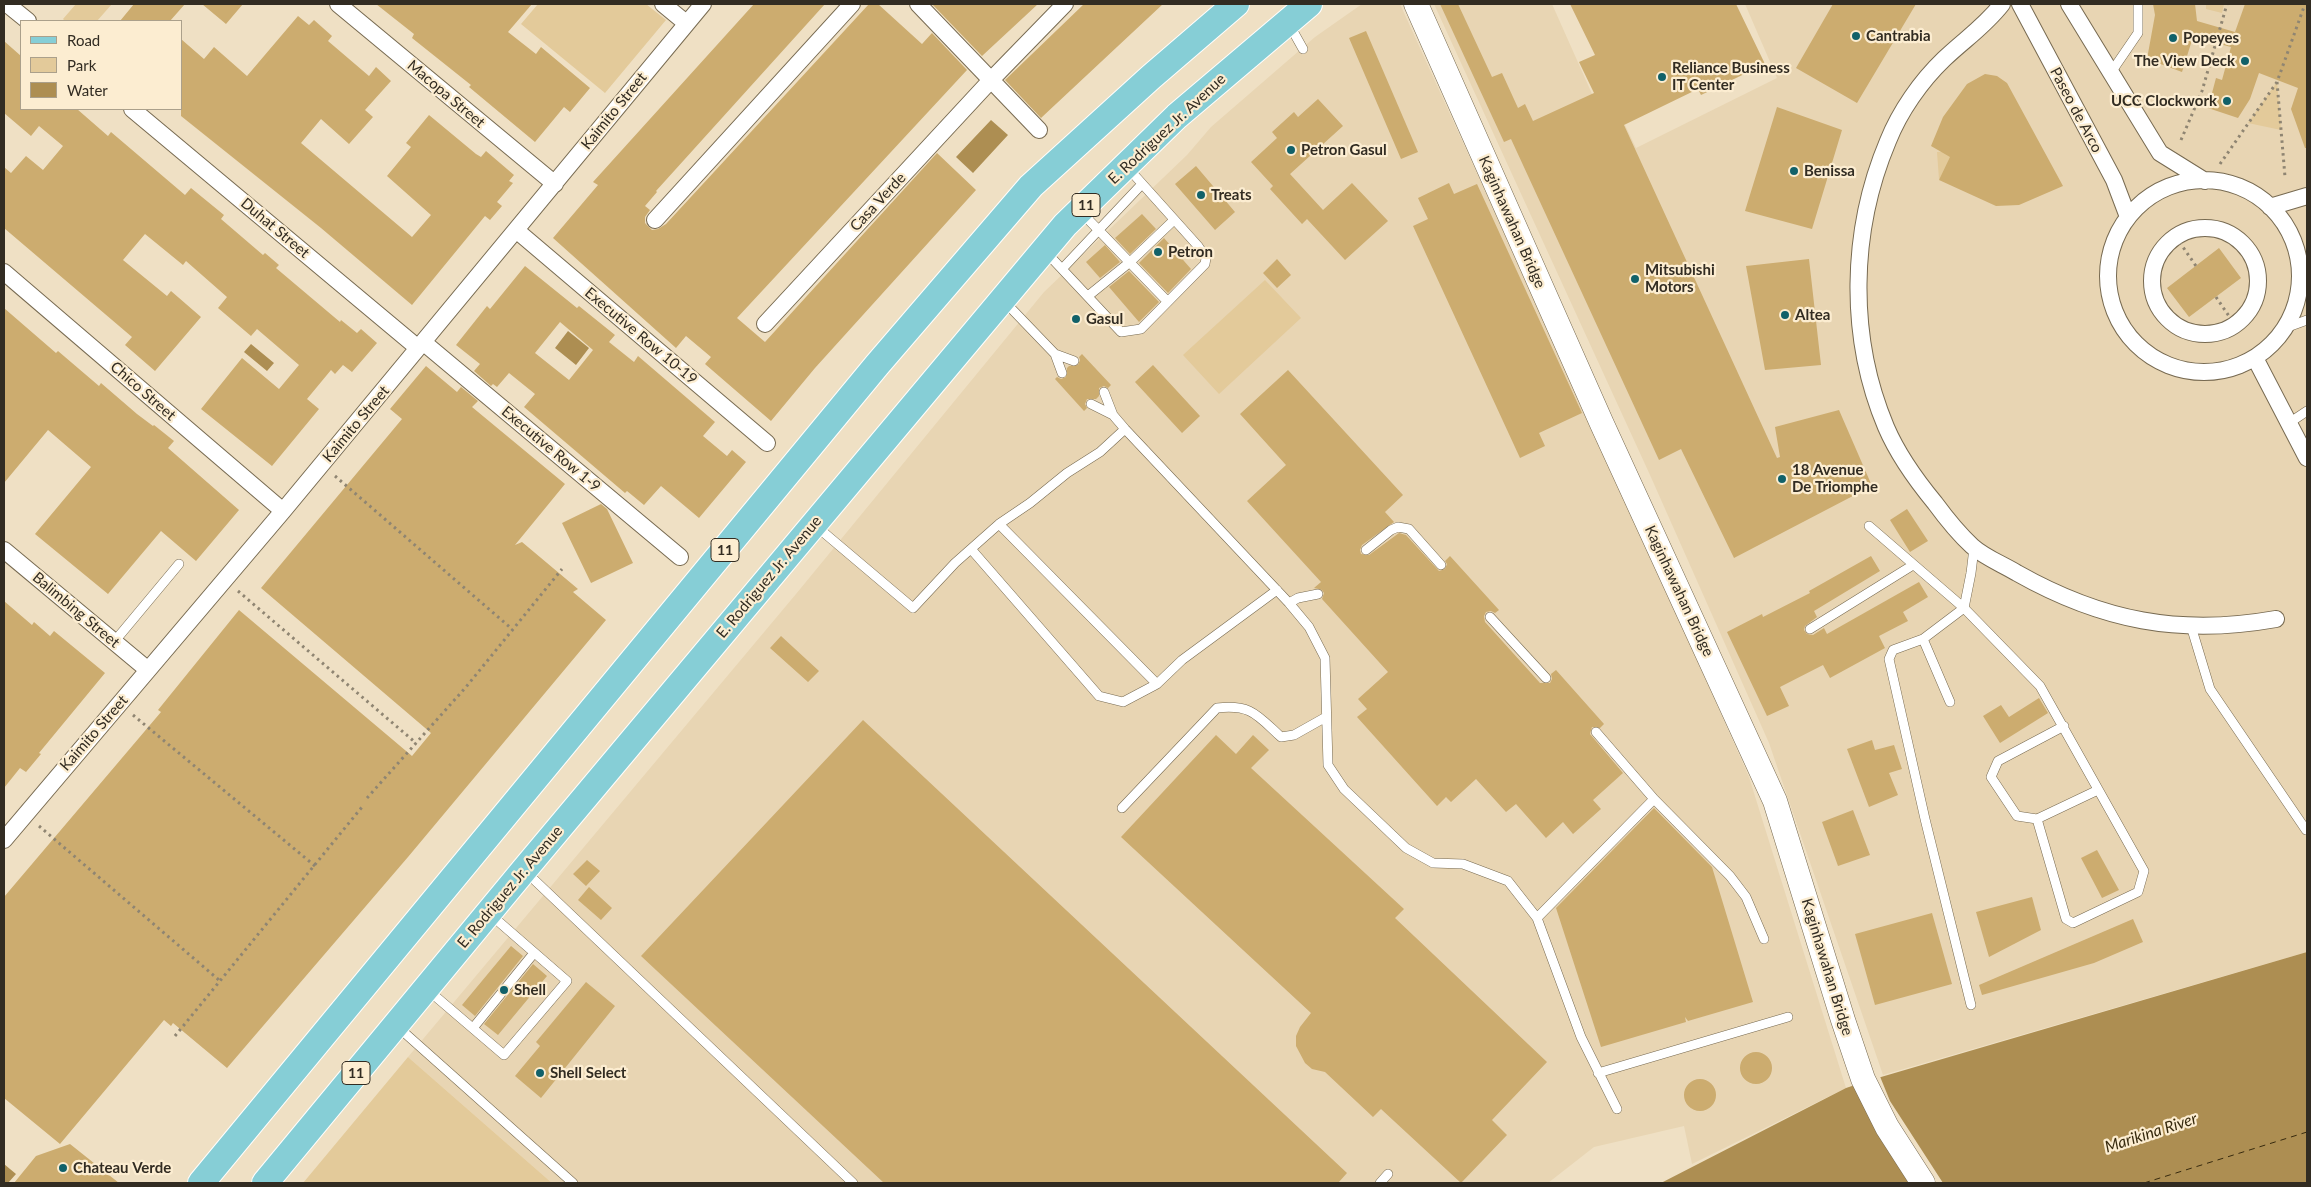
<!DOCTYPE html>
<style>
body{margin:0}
#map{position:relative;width:2311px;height:1187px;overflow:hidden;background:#efe0c4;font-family:Lato,sans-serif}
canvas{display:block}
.frame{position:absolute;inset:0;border:5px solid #322c22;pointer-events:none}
.legend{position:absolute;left:20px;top:20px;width:162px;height:90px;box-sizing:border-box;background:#fcedd1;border:1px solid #aba08b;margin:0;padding:6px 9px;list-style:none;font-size:15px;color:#322c22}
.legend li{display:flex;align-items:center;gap:10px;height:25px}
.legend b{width:25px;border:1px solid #aba08b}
</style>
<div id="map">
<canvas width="2311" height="1187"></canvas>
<div class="frame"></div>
<ul class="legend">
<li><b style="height:6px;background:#86ced6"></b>Road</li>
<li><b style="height:14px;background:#e3ca9a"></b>Park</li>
<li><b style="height:14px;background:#ad8e52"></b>Water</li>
</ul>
</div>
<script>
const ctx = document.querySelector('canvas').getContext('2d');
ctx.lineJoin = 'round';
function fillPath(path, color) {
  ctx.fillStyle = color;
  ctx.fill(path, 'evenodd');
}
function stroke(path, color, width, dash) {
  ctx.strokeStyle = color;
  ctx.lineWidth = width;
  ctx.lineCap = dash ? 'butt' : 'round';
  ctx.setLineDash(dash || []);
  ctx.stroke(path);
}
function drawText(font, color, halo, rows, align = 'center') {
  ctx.font = font + ' Lato,sans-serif';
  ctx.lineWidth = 4.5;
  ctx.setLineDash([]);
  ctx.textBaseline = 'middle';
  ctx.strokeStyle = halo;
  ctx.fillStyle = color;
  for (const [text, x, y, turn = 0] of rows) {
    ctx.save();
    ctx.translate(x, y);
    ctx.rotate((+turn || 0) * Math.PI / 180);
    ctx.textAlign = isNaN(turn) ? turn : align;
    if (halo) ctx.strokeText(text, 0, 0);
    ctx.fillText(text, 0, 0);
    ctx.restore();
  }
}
fillPath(new Path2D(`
 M1362 4H1400L1639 530 1749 777 1846 1088 1692 1164 1684 1126 1594 1147 1548 1183H552L408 1057 796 594 1044 292 1187 155 1211 127 1315 37Z
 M1434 4H1552L1609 132 1625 125 1636 148 1777 78 1745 4H2307V952L1883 1075 1769 743 1650 475Z`), '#e8d5b3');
fillPath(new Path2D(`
 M76 4H112L97 21H65L63 19Z
 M538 4H646L666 20 605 93 521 24Z
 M2206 4H2224L2222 13 2206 9Z
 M2277 82 2281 130 2248 123Z
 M1980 149 1982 176 1939 179 1937 152Z
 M1265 280 1301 318 1219 394 1183 355Z
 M408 1057 552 1183H303Z`), '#e3ca9a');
fillPath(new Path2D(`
 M991 120 1008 135 973 173 956 157Z
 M568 331 589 348 576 365 555 348Z
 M251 344 274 363 267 371 244 352Z
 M2307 952V1183H1661L1846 1088 1864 1082Z
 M4 1164 16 1174 8 1183H4Z`), '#ad8e52');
fillPath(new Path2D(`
 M1879 1074 1890 1101 1943 1183H1914L1855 1082Z`), '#efe0c4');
stroke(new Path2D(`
 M2144 1183 2307 1132`), '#372a0e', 1, [6, 5]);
fillPath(new Path2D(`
 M134 4H185L170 21H120Z
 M202 4H243L226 24Z
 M376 4H532L508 32 536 54 541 47 590 88 570 112 564 107 535 142 469 87 471 85 412 38 414 34Z
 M754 4H825L656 191 657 192 645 206 650 210 645 217V223L652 230 658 229 666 224 869 4H878L922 44 932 33 967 70 737 318 765 342 937 153 976 190 815 368 771 421 705 364 711 357 686 336 676 348 553 238 598 185 593 182Z
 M932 4H1038L982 56Z
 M1084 4H1163L1041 118 1005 80Z
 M1440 4H1458L1492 77 1502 73 1518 108 1525 104 1533 121 1594 93 1579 62 1595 55 1570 4H1736L1765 64 1701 95 1698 89 1624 125 1777 458 1780 457 1775 427 1839 410 1872 486 1734 558 1681 449 1659 460 1511 139 1504 142Z
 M1833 4H1916L1857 103 1796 68Z
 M2153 4H2195L2197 21 2235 32 2245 4H2307V148H2305L2291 109 2298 88 2259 73 2250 99 2238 118 2208 108 2216 78 2222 80 2231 47 2193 37 2182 72 2147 59 2155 15Z
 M298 16 309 25 314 20 332 36 328 41 369 76 376 67 391 81 365 110 373 117 349 144 321 119 301 143 412 237 431 215 387 176 411 147 406 143 429 115 476 154 481 157 486 151 514 175 509 181 513 183 497 202 502 206 490 220 485 216 412 305 321 228 181 116V39L204 59 214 47 247 76Z
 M1366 31 1418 152 1401 159 1349 38Z
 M4 41 21 56V109H77L108 136 111 132 185 195 191 188 224 215 221 219 263 255 265 253 279 265 276 268 340 322 341 320 357 333 361 329 377 343 352 372 343 365 335 374 331 370 307 399 319 409 272 466 201 409 242 358 279 389 299 365 257 329 251 336 218 308 227 297 186 261 183 265 145 234 123 260 167 296 171 291 201 317 155 371 125 345 132 337 4 228V167L11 173 26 156 43 170 63 146 39 126 31 136 4 113Z
 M1985 74 1997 76 2007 83 2063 186 2019 205 1996 206 1939 180 1950 157 1931 146 1943 117 1967 84Z
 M1318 99 1343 126 1290 174 1323 210 1352 183 1388 221 1345 260 1307 219 1302 224 1270 189 1273 186 1251 162 1277 138 1272 132 1294 112 1298 117Z
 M1777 107 1842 130 1812 229 1745 211Z
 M1196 166 1235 212 1215 230 1175 184Z
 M1449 183 1454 194 1477 184 1582 413 1539 433 1545 446 1520 458 1413 226 1428 219 1418 198Z
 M1142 214 1156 229 1130 254 1115 238Z
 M1164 238 1191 269 1168 293 1139 263Z
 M1105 245 1120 262 1100 278 1086 262Z
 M2219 248 2241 278 2189 317 2167 288Z
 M1277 259 1291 275 1277 288 1263 273Z
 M1809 259 1821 365 1765 370 1746 266Z
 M525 266 577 308 579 306 615 335 609 342 634 362 638 356 715 422 703 436 727 456 732 450 746 462 699 518 661 486 644 505 627 491 625 493 524 407 535 394 509 373 497 387 493 384 491 386 474 371 480 364 456 345 487 306 490 309ZM560 322 593 350 569 380 535 353Z
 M1129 271 1159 302 1139 322 1109 287Z
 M4 308 56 353 58 351 99 386 101 383 137 414 153 426 154 425 174 441 168 448 239 510 196 561 161 531 108 594 35 534 91 467 48 430 4 483Z
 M1082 354 1111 385 1108 388 1104 386 1099 388V396L1096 399H1087L1085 404 1087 408 1084 411 1055 379 1057 377 1061 379 1066 377 1067 368 1069 366 1078 365 1080 360 1079 357Z
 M1153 365 1200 416 1182 433 1135 382Z
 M426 366 457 392 461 387 478 401 472 407 565 484 515 545 522 542 578 589 573 592 606 620 408 857 227 1068 173 1023 171 1026 164 1020 60 1144 4 1098V897L161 712 158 710 239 610 412 756 431 733 261 588 402 419 390 409Z
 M1288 370 1403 495 1385 512 1394 522 1362 545 1360 550 1361 554 1369 555 1399 533 1406 535 1439 571 1445 569 1447 564 1445 561 1450 556 1499 610 1495 613 1491 611 1486 612 1484 616 1485 622 1540 683H1550L1552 679 1551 674 1556 670 1604 724 1600 728 1592 727 1590 734 1623 773 1593 800 1601 809 1573 834 1563 822 1546 838 1516 804 1506 812 1476 779 1451 802 1446 797 1437 806 1357 717 1367 709 1358 699 1388 672 1322 599 1324 593 1322 590 1314 588 1321 582 1247 501 1286 465 1240 414Z
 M601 504 607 509 633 563 591 583 562 523Z
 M1907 509 1928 541 1910 552 1890 520Z
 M1871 556 1880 571 1814 611 1817 617 1805 626 1804 630 1807 634 1813 635 1824 628 1827 634 1919 582 1928 597 1903 612 1908 621 1879 636 1885 648 1830 678 1823 665 1780 687 1789 706 1767 716 1727 632 1762 614 1763 617 1810 593 1809 591Z
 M4 601 32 625 34 622 50 636 54 631 105 673 39 753 41 754 26 772 20 768 4 788Z
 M781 636 819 671 808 682 770 648Z
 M2039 698 2048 713 2000 743 1983 716 2001 705 2009 717Z
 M863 720 1347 1173 1338 1183H884L641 956Z
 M1216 735 1236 754 1253 735 1269 750 1251 768 1404 909 1395 918 1547 1062 1492 1120 1507 1135 1461 1183 1381 1109 1373 1117 1325 1072 1312 1069 1305 1063 1296 1046V1036L1300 1027 1311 1013 1121 837Z
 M1872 740 1875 750 1894 745 1902 769 1889 773 1898 795 1869 807 1847 749Z
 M1654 808 1712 867 1753 1002 1688 1021 1685 1017 1686 1022 1601 1047 1556 908Z
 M1853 810 1870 855 1838 866 1822 822Z
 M2097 850 2119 890 2102 898 2081 858Z
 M587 860 600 871 586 886 573 874Z
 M589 887 612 908 601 920 578 900Z
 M2032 897 2041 930 1989 957 1976 912Z
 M1932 913 1952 984 1875 1005 1855 934Z
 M2133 919 2143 942 2094 963 1982 995 1979 985Z
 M511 946 523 956 475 1016 462 1005Z
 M533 964 547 976 498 1035 484 1024Z
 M586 982 615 1006 541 1098 515 1076 540 1046 536 1042Z
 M1740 1068a16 16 0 1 1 32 0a16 16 0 1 1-32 0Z
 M1684 1095a16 16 0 1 1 32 0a16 16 0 1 1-32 0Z
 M70 1144 119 1183H14L36 1156Z`), '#ccac6f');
const lane = new Path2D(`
 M1289 24 1303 49
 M2112 71 2138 33V4
 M1082 213 1167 301
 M1045 251 1121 332 1141 329 1205 264 1206 258 1198 246 1128 168
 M1062 269 1142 184
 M1088 296 1130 262 1174 220
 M1005 302 1055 354 1062 373
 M2285 328 2307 320
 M1055 354 1074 361
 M1104 392 1113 415 1125 429 1289 603 1298 598 1318 594
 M1091 404 1113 415
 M2289 423 2307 411
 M999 524 1157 684 1182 660 1277 590
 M816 526 913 608 955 563 999 524 1030 503 1067 473 1100 452 1125 429
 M1869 526 1964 608 1923 639 1950 702
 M1974 548 1971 573 1964 608 2040 686 2144 871 2138 892 2073 923 2066 919 2037 819
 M971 549 1099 696 1123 702 1157 684
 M1366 550 1391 530 1398 527 1409 529 1441 565
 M1289 603 1309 627 1325 658 1328 765 1344 789 1406 848 1433 863 1463 864 1508 881 1537 918 1581 1037 1617 1109
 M1490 617 1546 678
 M2191 626 2210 689 2306 830
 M1810 629 1913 565
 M1923 639 1893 650 1889 659 1925 819 1971 1005
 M114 642 179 564
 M2064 726 1998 761 1991 777 2017 816 2037 819 2098 790
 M1596 732 1654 799 1730 876 1746 897 1764 939
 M1122 808 1217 708C1251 704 1257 715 1281 737L1294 735 1326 717
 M526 872 853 1183
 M1537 918 1654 799
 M428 990 504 1055 567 981 491 915
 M398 1027 573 1183
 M473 1028 534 953
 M1598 1073 1788 1017
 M1380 1183 1388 1174`);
const street = new Path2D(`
 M7 4 28 21
 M338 4 555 184
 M663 4 686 23
 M918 4 1039 130
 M2002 4C1984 27 1965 39 1944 59 1921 81 1900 111 1888 141 1850 231 1848 337 1886 427 1898 455 1916 480 1935 503 1946 518 1958 533 1972 546 1984 557 2002 564 2017 573 2102 621 2180 636 2276 619
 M2020 4 2114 180 2128 217
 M2069 4 2160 153 2205 181
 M132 109 418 348
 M2108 276a96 96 0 1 1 192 0a96 96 0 1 1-192 0Z
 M2270 207 2307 196
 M655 220 852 4
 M2152 281a53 53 0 1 1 106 0a53 53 0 1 1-106 0Z
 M516 230 767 443
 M4 272 283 511
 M765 324 991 80 1065 4
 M423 342 680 557
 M2255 358 2307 458
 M4 550 148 670
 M4 840 283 511 703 4`);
const secondary = new Path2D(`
 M1416 4 1602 424 1775 801 1843 1020 1863 1079 1887 1127 1923 1183`);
const primary = new Path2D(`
 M201 1183 877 365 1031 186 1151 77 1236 4
 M265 1183 524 870 1065 225 1177 116 1309 4`);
stroke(lane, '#776a51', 10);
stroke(street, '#776a51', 18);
stroke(secondary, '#776a51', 25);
stroke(primary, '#fff', 28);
stroke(new Path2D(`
 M2277 82 2285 177
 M2181 140 2202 91 2227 4
 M2220 164 2277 82 2305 4
 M2176 237 2196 266
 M2216 297 2235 325
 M335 476 512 629
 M238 591 416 743
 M133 715 315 866
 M367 798 466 687 562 569
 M39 826 219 980
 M175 1036 362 807`), '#8f8572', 3, [2.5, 4]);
stroke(lane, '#fff', 9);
stroke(street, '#fff', 16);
stroke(secondary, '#fff', 24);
stroke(primary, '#86ced6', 26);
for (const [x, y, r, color] of [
 [1856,36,5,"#116169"],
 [2173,38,5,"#116169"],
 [2245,61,5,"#116169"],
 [1662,77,5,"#116169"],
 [2227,101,5,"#116169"],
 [1291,150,5,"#116169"],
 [1794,171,5,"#116169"],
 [1201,195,5,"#116169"],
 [1158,252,5,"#116169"],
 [1635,279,5,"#116169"],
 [1785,315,5,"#116169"],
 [1076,319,5,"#116169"],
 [1782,479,5,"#116169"],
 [504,990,5,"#116169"],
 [540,1073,5,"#116169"],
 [63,1168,5,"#116169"]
]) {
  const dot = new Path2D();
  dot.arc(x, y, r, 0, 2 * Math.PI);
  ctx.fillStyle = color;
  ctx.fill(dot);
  stroke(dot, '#fcedd1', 2);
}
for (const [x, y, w] of [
 [1086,205,28],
 [725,550,28],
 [356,1073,28]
]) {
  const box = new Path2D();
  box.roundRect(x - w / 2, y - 11.5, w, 23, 4);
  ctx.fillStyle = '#fcedd1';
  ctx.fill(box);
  stroke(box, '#322c22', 1);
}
drawText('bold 14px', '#322c22', null, [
 ["11",1086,205],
 ["11",725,550],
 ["11",356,1073]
]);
drawText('bold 15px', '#322c22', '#fcedd1', [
 ["Cantrabia",1866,36],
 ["Popeyes",2183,38],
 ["The View Deck",2235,61,"right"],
 ["Reliance Business",1672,68],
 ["IT Center",1672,85],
 ["UCC Clockwork",2217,101,"right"],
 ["Petron Gasul",1301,150],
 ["Benissa",1804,171],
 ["Treats",1211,195],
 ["Petron",1168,252],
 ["Mitsubishi",1645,270],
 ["Motors",1645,287],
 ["Altea",1795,315],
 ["Gasul",1086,319],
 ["18 Avenue",1792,470],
 ["De Triomphe",1792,487],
 ["Shell",514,990],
 ["Shell Select",550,1073],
 ["Chateau Verde",73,1168]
], 'left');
drawText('15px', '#322c22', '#fcedd1', [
 ["Macopa Street",446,94,40],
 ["Paseo de Arco",2076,110,62],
 ["Kaimito Street",614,111,-51],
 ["E. Rodriguez Jr. Avenue",1167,129,-43],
 ["Casa Verde",878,202,-47],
 ["Kaginhawahan Bridge",1512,222,66],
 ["Duhat Street",275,228,40],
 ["Executive Row 10-19",641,336,40],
 ["Chico Street",143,391,41],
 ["Kaimito Street",356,424,-50],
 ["Executive Row 1-9",551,449,40],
 ["E. Rodriguez Jr. Avenue",769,577,-50],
 ["Kaginhawahan Bridge",1679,591,65],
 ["Balimbing Street",76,610,40],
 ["Kaimito Street",94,733,-49],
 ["E. Rodriguez Jr. Avenue",510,887,-50],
 ["Kaginhawahan Bridge",1827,967,73]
]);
drawText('italic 16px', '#372a0e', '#fcedd1', [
 ["Marikina River",2151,1133,-18]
]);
</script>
